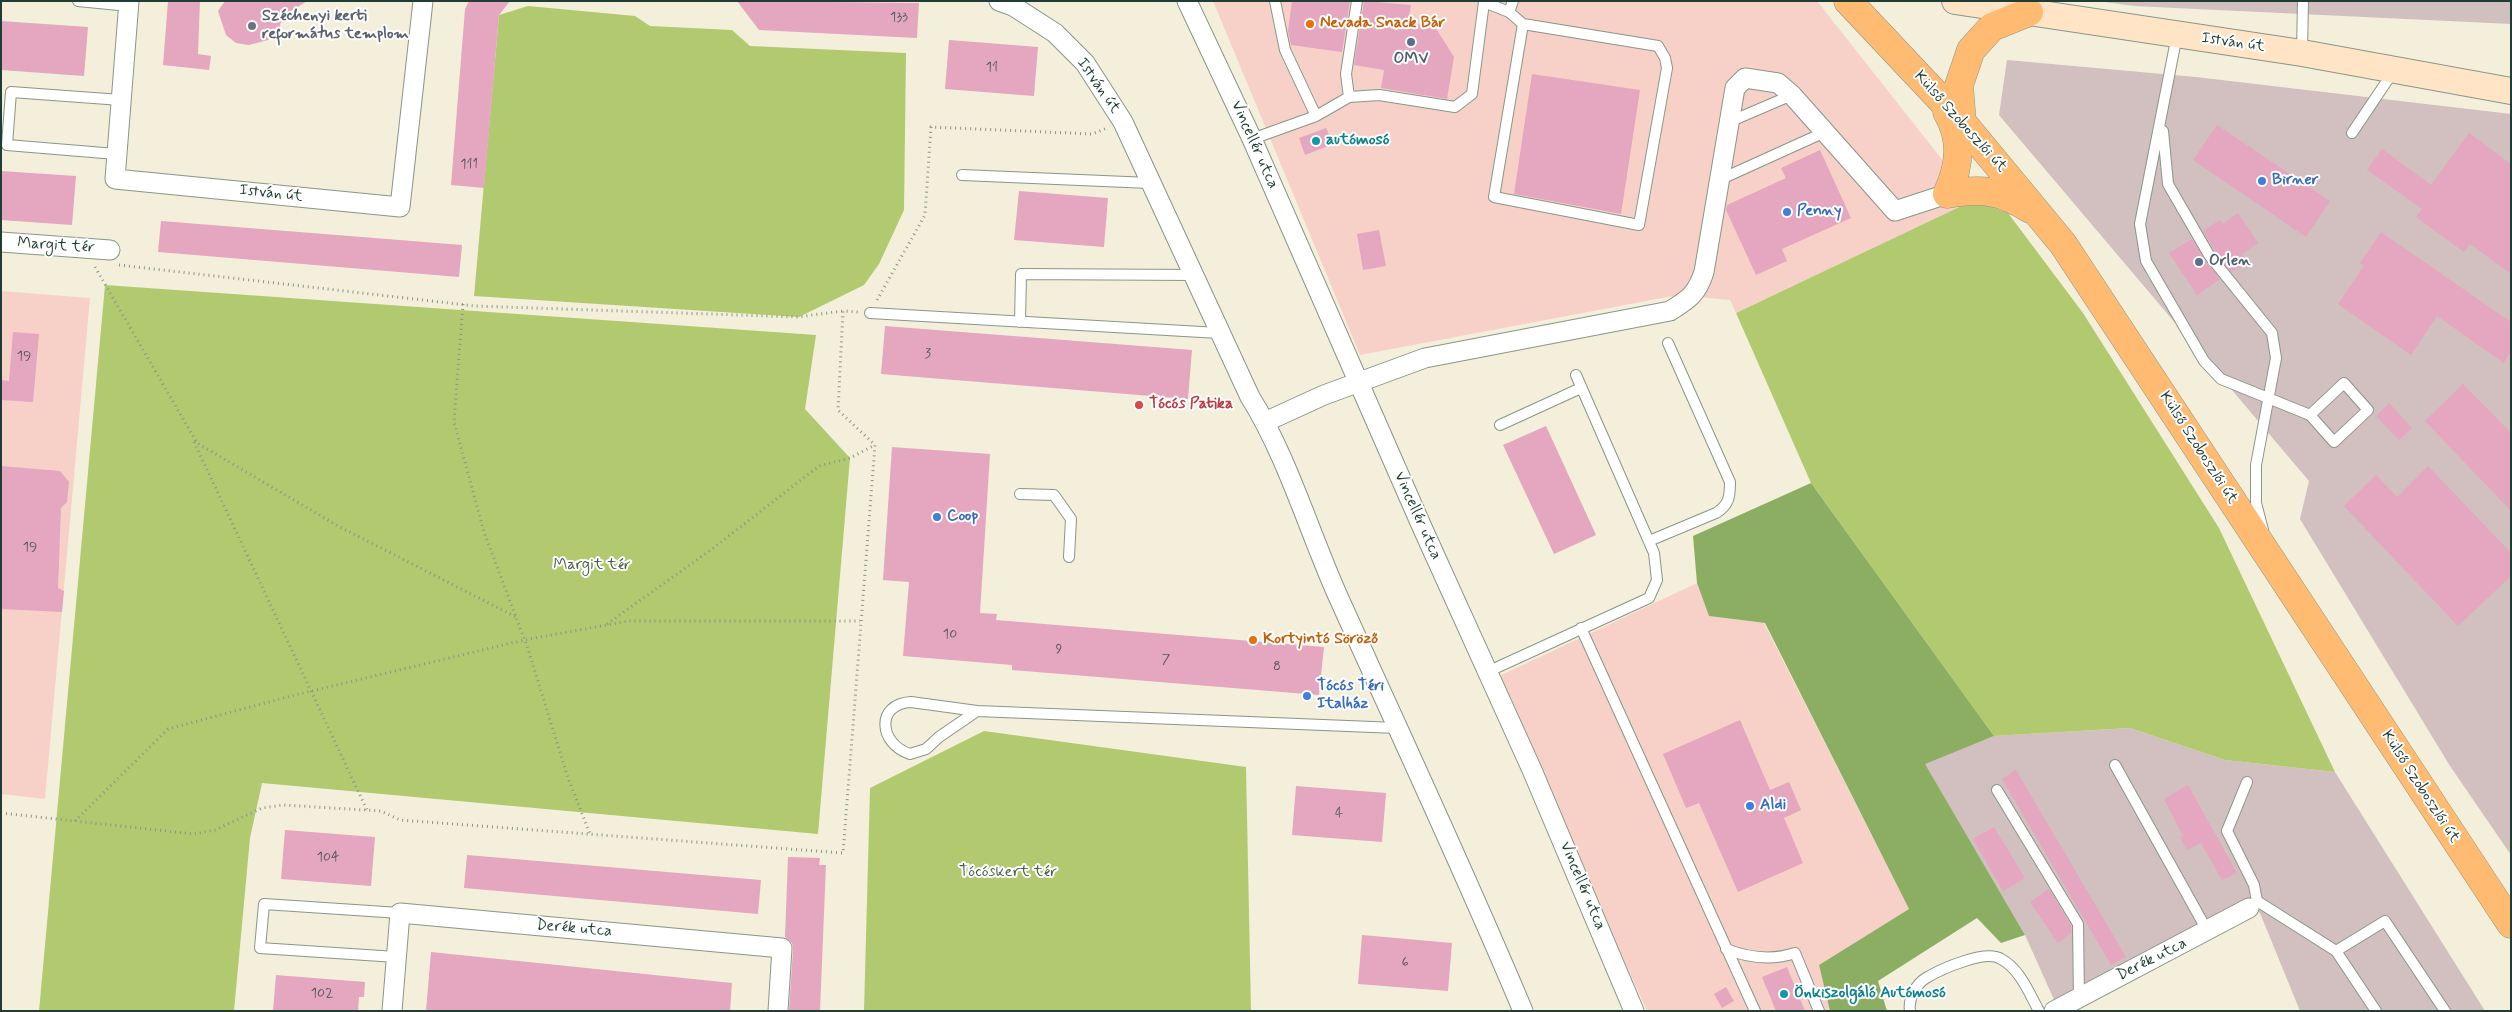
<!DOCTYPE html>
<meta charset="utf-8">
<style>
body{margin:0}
#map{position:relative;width:2512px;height:1012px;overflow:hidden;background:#f3efdb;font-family:Mynerve,sans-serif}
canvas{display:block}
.frame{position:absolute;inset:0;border:2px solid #1f3d34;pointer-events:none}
</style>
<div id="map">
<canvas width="2512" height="1012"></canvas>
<div class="frame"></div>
</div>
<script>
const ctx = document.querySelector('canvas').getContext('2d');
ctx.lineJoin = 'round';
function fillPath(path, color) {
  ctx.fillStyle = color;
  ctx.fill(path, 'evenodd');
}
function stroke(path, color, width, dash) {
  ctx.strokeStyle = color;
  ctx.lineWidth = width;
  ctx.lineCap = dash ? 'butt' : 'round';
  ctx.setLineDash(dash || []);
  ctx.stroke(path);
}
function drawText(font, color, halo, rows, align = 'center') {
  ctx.font = font + ' Mynerve,sans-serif';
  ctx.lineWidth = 4;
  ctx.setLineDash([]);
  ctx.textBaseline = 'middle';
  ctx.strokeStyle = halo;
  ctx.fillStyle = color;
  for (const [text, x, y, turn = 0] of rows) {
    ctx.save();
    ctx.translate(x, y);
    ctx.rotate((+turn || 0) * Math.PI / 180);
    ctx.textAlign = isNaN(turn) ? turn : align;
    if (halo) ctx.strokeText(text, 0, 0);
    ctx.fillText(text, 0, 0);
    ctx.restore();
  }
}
fillPath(new Path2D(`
 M1213 1H1817L1974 200 1736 313 1730 300 1678 295 1360 355Z
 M1 291 90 298 45 799 1 794Z
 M1697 583 1709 616 1764 623 1909 909 1819 965 1830 1011H1647L1495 678Z`), '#f7d1c8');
fillPath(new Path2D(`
 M2097 1H2511V24L2134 6Z
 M2007 60 2196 77 2511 114V855L2450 766 2300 519 2309 481 1999 115Z
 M2130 728 2225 760 2335 772 2485 1011H2300L2260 913 2240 904 2056 1004 2025 935 1924 763 1994 736Z`), '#d2bfc0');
fillPath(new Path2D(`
 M528 6 635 16 650 26 732 30 750 46 906 53 904 210 879 264 864 285 799 317 474 296 499 15Z
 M1974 200 2008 213 2083 313 2219 528 2335 772 2225 760 2130 728 1994 736 1811 483 1736 313Z
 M105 285 816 335 805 409 850 458 818 834 262 783 250 838 234 1011H39Z
 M984 731 1246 767 1251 1011H864L870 788Z`), '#b1ca6f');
fillPath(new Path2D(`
 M1811 483 1994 736 1925 764 2025 935 2001 943 1977 918 1878 981 1887 1011H1830L1819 965 1909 909 1765 623 1709 616 1697 583 1693 536Z`), '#8cae62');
fillPath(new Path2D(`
 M168 1H200L198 54 211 56 209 70 163 65Z
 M225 1H307L282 17 279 31 268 40 249 45 236 43 226 35 218 11Z
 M469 1H510L499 15 484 188 451 185 465 9Z
 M737 1 919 3 917 38 759 30Z
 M1292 1H1350L1342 52 1291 45 1288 31Z
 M1364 1 1411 5 1408 23 1435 27 1454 57 1447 99 1381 88 1384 70 1354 65Z
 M1 21 88 27 84 76 1 70Z
 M949 40 1038 47 1034 96 945 89Z
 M1532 74 1640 90 1621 214 1514 194Z
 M2217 125 2330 201 2306 237 2193 160Z
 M1326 128 1333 144 1305 155 1299 138Z
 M2469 133 2511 164V274L2470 244 2464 252 2416 217 2422 209 2367 170 2382 149 2431 185Z
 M1820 150 1851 218 1782 249 1787 261 1756 275 1726 210 1727 205 1786 178 1781 168Z
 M1 171 76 176 72 225 1 220Z
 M1019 191 1108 198 1104 247 1014 240Z
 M2238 213 2258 243 2242 254 2247 261 2231 272 2215 251 2203 231 2220 220 2223 224Z
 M161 221 462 245 459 277 158 252Z
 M1379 230 1386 266 1363 270 1357 234Z
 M2381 232 2511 322V352L2504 363 2437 316 2411 355 2338 304 2364 266 2360 263Z
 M2192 239 2204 259 2220 279 2197 295 2169 253Z
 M885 326 1192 350 1188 399 881 374Z
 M13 332 39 334 33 402 1 400V380L9 381Z
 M2463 384 2511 433V511L2425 421Z
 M2389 403 2412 428 2399 440 2376 416Z
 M1546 426 1596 535 1554 554 1503 445Z
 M892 447 990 454 980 613 997 614 996 620 1324 647 1319 695 1012 670V665L903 656 909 582 883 580Z
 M1 466 60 471 69 482 67 502 61 508 58 588 64 591 62 612 1 609Z
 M2428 466 2511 553V576L2458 626 2344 506 2376 475 2397 497Z
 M1740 720 1770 790 1789 782 1801 810 1784 818 1803 863 1738 892 1699 803 1686 808 1663 754Z
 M2016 770 2126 957 2111 965 2002 779Z
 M2188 785 2237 873 2222 880 2201 843 2187 850 2180 837 2183 836 2164 799Z
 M1296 786 1386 793 1382 842 1292 835Z
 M1994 827 2025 878 2003 891 1973 839Z
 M285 830 375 837 371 886 281 879Z
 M467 855 761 880 758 914 464 888Z
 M788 857 820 858 819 865H826L820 1011H789L793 949 792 943 785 937Z
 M2049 889 2071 926V933L2058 943 2030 902Z
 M1362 935 1452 943 1448 991 1358 984Z
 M431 952 732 983 730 1011H426Z
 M1787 967 1805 1011H1776L1762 977Z
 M276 975 365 982 364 997H359L358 1011H273Z
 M1726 987 1734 1001 1722 1008 1714 994Z`), '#e5a6bf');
const lane = new Path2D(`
 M78 1 129 6
 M1275 1 1285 50 1316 116
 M1513 1 1509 12 1523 24 1658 46 1665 58 1667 68 1639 225 1494 197 1523 24
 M2177 35 2140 224 2146 261 2204 361 2221 379 2310 415 2334 442 2368 410 2344 383 2310 415
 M2302 52 2303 1
 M1349 97 1346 74 1357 1
 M1729 122 1792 95
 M2163 131 2168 184 2209 255 2272 333 2276 358 2256 465V503L2263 530
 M2352 133 2393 72
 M1252 139 1316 116 1349 97 1379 95 1455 107 1472 94 1484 2 1509 12
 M116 154 7 145 11 92 121 100
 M962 175 1150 183
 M1719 180 1825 132
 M870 313 1219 333
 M1020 322 1021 274 1193 275
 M1500 425 1581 388
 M1020 494 1054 495 1071 519 1069 557
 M1649 541 1716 513C1729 505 1730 497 1730 482L1668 343
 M1581 628 1755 1011
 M1487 672 1649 598 1657 580 1654 553 1576 375
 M911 702 977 711 939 737 926 749 910 754C879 744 875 704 911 702Z
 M977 711 1397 728
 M2115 765 2208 932
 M2247 782 2227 831 2254 885 2257 901 2253 906
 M1997 790 2078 924 2079 998
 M2257 901 2336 951 2376 1011
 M1726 949C1749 958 1771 961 1795 953L1819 1011
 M2336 951 2385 921 2445 1011
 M396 957 260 948 264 904 400 913
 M1910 1011C1908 999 1916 984 1926 978 1941 969 1986 949 2001 959 2020 969 2029 993 2039 1011`);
const street = new Path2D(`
 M129 1 115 179 400 207 423 1
 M999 1 1013 6 1055 33 1085 63 1123 122 1250 397C1286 454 1309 531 1337 594 1399 732 1464 870 1523 1011
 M1187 1 1252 139 1422 527 1532 770 1634 1011
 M1 242 110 250
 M1265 422 1324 395 1425 358 1670 311C1689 299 1697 294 1704 272L1735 88 1745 78 1778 83 1792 95 1895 211 1947 194
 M392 1011 400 913 782 948 778 1011
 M2054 1011 2249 908`);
const secondary = new Path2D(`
 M1955 1 2302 53 2511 91`);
const primary = new Path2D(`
 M1848 1 1962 122 2063 244 2511 924
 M1947 112C1963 139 1960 166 1947 194
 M1962 122 1959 85 1971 50 1992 27 2029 12
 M1947 194C1982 188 2000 190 2030 209`);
stroke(lane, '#899688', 12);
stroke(street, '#899688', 21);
stroke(secondary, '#899688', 28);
stroke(primary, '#899688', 29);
stroke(new Path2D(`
 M119 265 475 306 797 317 843 311
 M95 267 197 443 338 526 516 617
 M877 300 925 215 931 127 1092 134 1107 128
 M463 304 454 422 484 532 528 649 568 778 590 834
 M194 442 367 810
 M607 624 712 549 819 466 850 458 875 445
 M1 813 194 834 215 830 262 808 283 805 381 811 400 820 843 853 875 445 838 410 843 311 858 312
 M75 821 168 729 291 696 524 640 629 621H860`), '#899688', 3, [1, 4]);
stroke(lane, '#fff', 10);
stroke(street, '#fff', 19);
stroke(secondary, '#ffe4c6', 26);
stroke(primary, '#ffbb71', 28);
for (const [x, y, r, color] of [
 [1310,24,5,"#e8710a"],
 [252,26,5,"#6b7280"],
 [1411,42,5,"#5c6f8a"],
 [1316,141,5,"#0f9aa8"],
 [2262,181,5,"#3f7fe0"],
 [1787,212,5,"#3f7fe0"],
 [2199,262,5,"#5c6f8a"],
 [1139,405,5,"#e0444e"],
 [937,517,5,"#3f7fe0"],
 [1253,640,5,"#e8710a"],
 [1307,696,5,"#3f7fe0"],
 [1750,806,5,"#3f7fe0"],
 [1784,994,5,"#0f9aa8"]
]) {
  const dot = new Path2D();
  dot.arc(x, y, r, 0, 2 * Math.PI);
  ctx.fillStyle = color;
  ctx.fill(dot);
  stroke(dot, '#fff', 2);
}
drawText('14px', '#505757', null, [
 ["133",899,18],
 ["11",992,68],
 ["111",469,165],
 ["3",928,354],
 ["19",24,357],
 ["19",30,548],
 ["10",950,635],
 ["9",1059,650],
 ["7",1166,660],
 ["8",1277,667],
 ["4",1339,814],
 ["104",328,858],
 ["6",1405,963],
 ["102",322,994]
]);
drawText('bold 16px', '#5b616d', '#fff', [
 ["Széchenyi kerti",262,17],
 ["református templom",262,35]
], 'left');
drawText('bold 16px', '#c56008', '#fff', [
 ["Nevada Snack Bár",1320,24],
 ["Kortyintó Söröző",1263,640]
], 'left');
drawText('16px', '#1f3d34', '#fff', [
 ["István út",2233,43,8],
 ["István út",1098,86,55],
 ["Külső Szoboszlói út",1960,122,48],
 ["Vincellér utca",1254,145,66],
 ["István út",271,194,6],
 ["Margit tér",56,246,4],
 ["Külső Szoboszlói út",2198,448,57],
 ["Vincellér utca",1417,516,66],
 ["Külső Szoboszlói út",2420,787,57],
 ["Vincellér utca",1582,886,67],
 ["Derék utca",574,929,5],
 ["Derék utca",2152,960,-27]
]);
drawText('bold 16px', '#4e5e75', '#fff', [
 ["OMV",1411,60],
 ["Orlen",2209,262,"left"]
]);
drawText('bold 16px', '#0d838f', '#fff', [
 ["autómosó",1326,141],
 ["Önkiszolgáló Autómosó",1794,994]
], 'left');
drawText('bold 16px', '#366cbe', '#fff', [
 ["Birner",2272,181],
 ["Penny",1797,212],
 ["Coop",947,517],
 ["Tócós Téri",1317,687],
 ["Italház",1317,705],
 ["Aldi",1760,806]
], 'left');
drawText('bold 16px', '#be3a42', '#fff', [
 ["Tócós Patika",1149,405]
], 'left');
drawText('16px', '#446043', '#fff', [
 ["Margit tér",592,566],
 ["Tócóskert tér",1008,873]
]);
</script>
